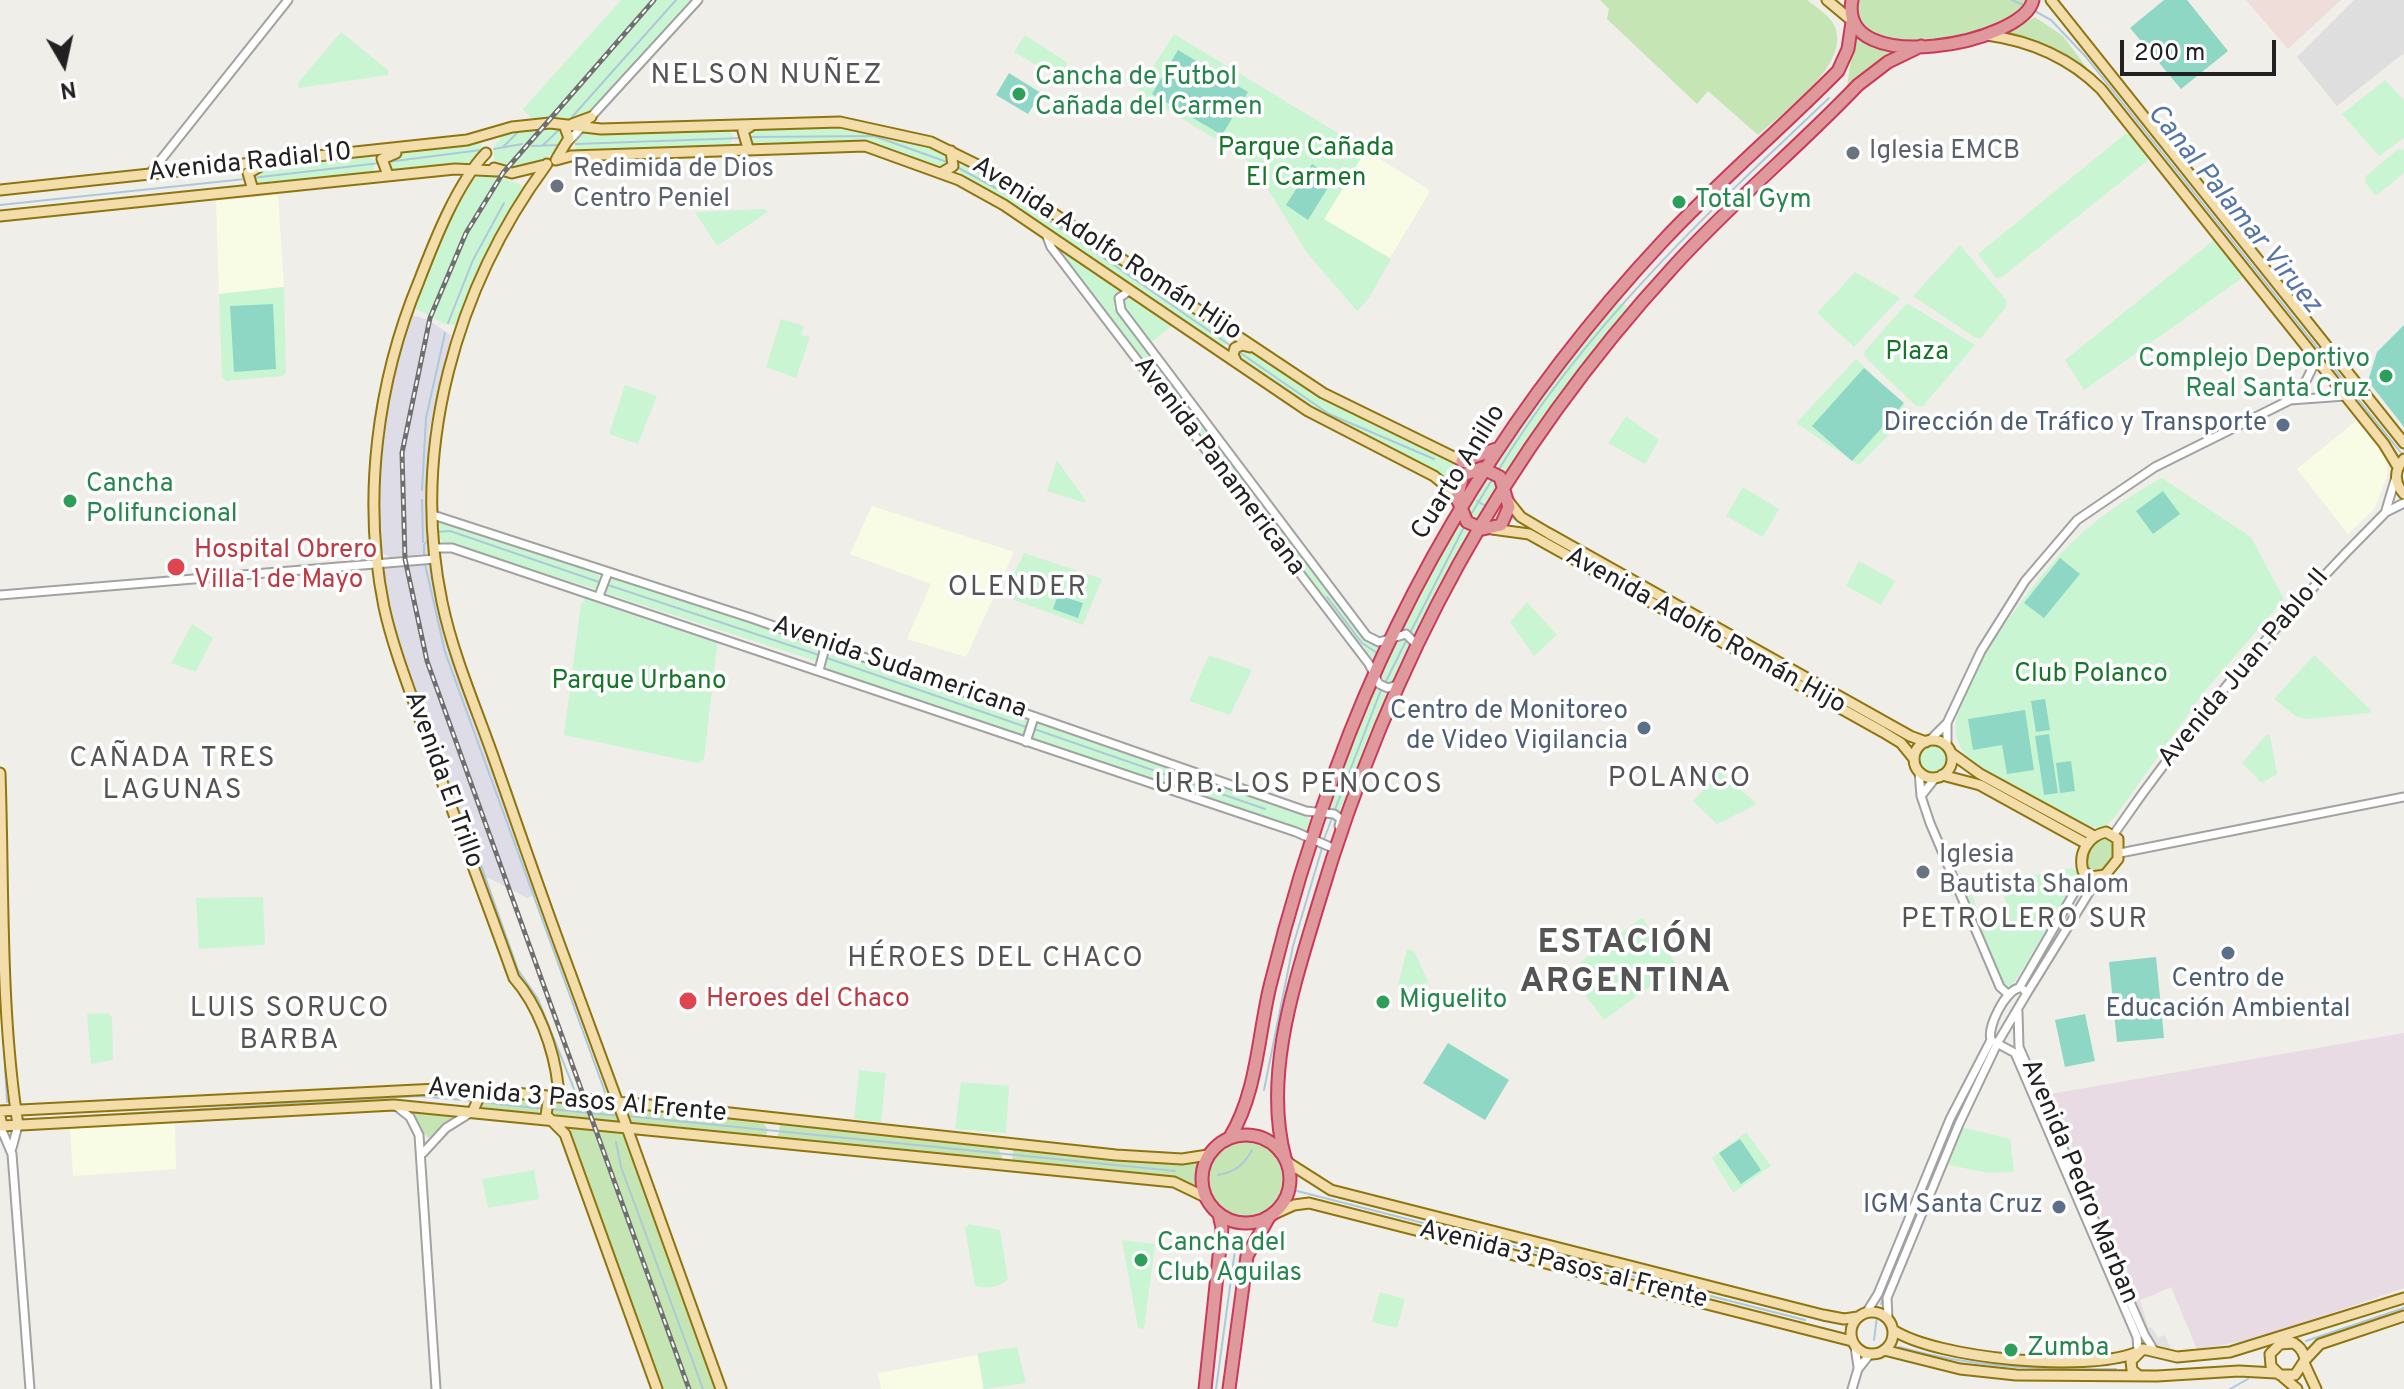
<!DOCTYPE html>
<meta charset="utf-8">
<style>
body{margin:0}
#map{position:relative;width:2404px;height:1389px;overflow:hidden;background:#f0eee8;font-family:Overpass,sans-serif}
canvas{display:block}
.north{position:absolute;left:24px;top:24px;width:80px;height:80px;-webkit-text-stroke:6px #fff;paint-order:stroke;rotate:171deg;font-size:22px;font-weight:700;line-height:32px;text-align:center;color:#212121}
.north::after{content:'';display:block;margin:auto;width:28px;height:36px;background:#212121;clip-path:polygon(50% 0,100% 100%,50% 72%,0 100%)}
.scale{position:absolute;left:2120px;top:40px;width:156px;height:36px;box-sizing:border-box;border:4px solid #212121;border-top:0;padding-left:10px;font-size:24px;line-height:28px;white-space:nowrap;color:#212121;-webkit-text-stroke:6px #fff;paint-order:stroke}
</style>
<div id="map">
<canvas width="2404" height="1389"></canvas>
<div class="north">N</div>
<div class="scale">200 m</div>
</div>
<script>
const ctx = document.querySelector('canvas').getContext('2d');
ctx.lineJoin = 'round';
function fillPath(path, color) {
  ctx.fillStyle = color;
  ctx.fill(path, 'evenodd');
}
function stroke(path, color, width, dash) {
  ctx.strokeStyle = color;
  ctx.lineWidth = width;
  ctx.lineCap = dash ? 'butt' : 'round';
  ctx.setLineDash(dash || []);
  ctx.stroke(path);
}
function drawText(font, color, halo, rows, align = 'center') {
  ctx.font = font + ' Overpass,sans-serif';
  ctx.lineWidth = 7;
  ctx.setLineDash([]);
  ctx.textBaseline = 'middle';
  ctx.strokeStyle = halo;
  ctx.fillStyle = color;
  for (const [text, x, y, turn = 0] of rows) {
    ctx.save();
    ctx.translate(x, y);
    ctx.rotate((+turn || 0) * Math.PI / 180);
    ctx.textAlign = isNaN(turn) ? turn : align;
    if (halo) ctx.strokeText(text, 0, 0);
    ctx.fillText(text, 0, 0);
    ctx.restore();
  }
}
fillPath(new Path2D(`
 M2354 0H2404V53L2337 106 2297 57Z`), '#dfdede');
fillPath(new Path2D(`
 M2246 0H2341L2288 49Z`), '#efddd9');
fillPath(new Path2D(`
 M2404 1033V1288L2257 1339 2197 1349 2171 1287 2141 1300 2132 1287 2050 1094Z`), '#e8dbe4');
fillPath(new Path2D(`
 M1346 138 1428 189 1429 193 1390 258 1324 220 1351 175Z
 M278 195 284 287 219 294 216 201Z
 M2356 421 2382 451 2387 463V477L2374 509 2348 534 2297 469Z
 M872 506 1014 552 966 657 907 639 931 584 850 554Z
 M171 1120 175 1123 176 1169 73 1176 70 1128Z
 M977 1355 983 1389H881L878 1373Z`), '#f9fce5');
fillPath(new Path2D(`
 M1600 0H1807C1816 7 1829 15 1834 25 1853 63 1784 112 1758 135L1708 91 1697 104 1607 19 1609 9Z
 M1856 0H2029C2028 4 2027 8 2024 12 2004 35 1901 52 1873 38 1859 30 1857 14 1856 0Z
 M2035 17 2063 36 2090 72 2038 43 2007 33Z
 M1855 33 1882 50 1900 52 1846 93Z
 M2106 836 2115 839C2115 857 2112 863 2099 874L2086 871C2084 851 2089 845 2106 836Z
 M484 1094 538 1099 539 1114 480 1109Z
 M561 1100 610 1106 621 1123 551 1116 553 1102Z
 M623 1106 762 1121 768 1130 765 1137 630 1124Z
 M405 1109 460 1114 428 1138Z
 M784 1124 997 1145 1002 1157 1000 1161 777 1140 780 1125Z
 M569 1126 624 1131 716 1389H663Z
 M1205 1179a39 39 0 1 1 78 0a39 39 0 1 1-78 0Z
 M1016 1147 1179 1163 1199 1162 1195 1178 1198 1188 1183 1180 1012 1163 1013 1149Z`), '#c5e5b4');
fillPath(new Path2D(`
 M621 0H691L583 119H532L523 109Z
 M341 32 388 70V75L299 88 298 83Z
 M1174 34 1366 150 1324 219 1391 259 1369 298 1357 311 1307 253 1253 165 1224 144 1137 92Z
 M1025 35 1068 63 1058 78 1014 52Z
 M2385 80 2404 100V138L2379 156 2342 114Z
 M815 125C861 128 906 134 949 153L951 160 944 170 885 149 748 146 746 129Z
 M727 127 733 136 729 147 577 153 573 141 582 132Z
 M557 128 564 138C550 163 520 177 494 160V147L503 134Z
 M2125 134H2131L2148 155 2147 161 2002 277 1996 278 1978 254Z
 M480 143 484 149 473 163 386 170 387 156Z
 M2398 149 2404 150V173L2376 196 2365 182 2366 176Z
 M368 156 375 161 372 175 254 187 252 170Z
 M968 163 1034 202 1228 334 1226 345 1213 342 958 178 960 166Z
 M489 174 522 185V195L494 239 456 325 444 324 411 306 438 244 471 183 475 178Z
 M765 209 768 212 717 246 695 212Z
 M2215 239 2245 276 2084 390 2065 360Z
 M1056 245 1122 290 1114 301V308L1158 367 1150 372Z
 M1960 245 2007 301 2006 307 1981 338H1976L1913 296Z
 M1855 272 1900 298 1854 347 1817 313Z
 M284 287 286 373 283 376 226 381 222 377 219 294Z
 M1129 295 1173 325 1150 343 1123 307V299Z
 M1616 302 1627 306 1628 312 1505 477 1491 467 1532 406Z
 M1907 303 1975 345 1923 406H1916L1865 357 1864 352Z
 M781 319 804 326 801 335 810 337 796 378 766 367Z
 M1238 348 1247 349 1371 424 1466 466 1454 476 1451 488 1439 475C1385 447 1270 397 1234 352Z
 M1856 359 1911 412 1859 465 1796 423Z
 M1161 370 1242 477 1241 483 1206 447 1152 376Z
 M625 385 657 396 638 444 609 434Z
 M1626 416 1659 440 1645 464 1608 443Z
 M1057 460 1086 501 1085 503 1047 491Z
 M1485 474 1499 486 1477 521 1472 520 1464 507Z
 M2162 478 2251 537 2284 599 2204 692 2115 817 2103 828 2093 827C2070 819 1998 783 1978 768 1969 762 1960 749 1957 739 1944 696 2027 592 2055 560 2083 528 2125 498 2162 478Z
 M1743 487 1779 509 1763 537 1726 516Z
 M1247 491 1283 533 1366 640 1385 645 1380 656 1369 659 1243 495Z
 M1458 520 1469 532 1416 633 1401 631Z
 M438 521 597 573 600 578 596 589 444 543 437 537Z
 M1024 553 1102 579 1083 625 1003 596Z
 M1859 561 1895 581 1881 605 1846 586Z
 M615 578 811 642 818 650 816 661 605 593 608 581Z
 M588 595 718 639 704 759 698 763 564 735 581 604Z
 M1527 602 1557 635 1534 656 1510 622Z
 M192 624 213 638 196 672 171 663Z
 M1403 639 1411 646 1394 682 1389 684 1380 675 1396 640Z
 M833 652 1024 717 1028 724 1023 736 1020 737 827 670 823 663Z
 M1209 655 1252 670 1230 715 1189 701Z
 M2314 655 2371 710 2370 713 2307 719 2297 717 2274 699Z
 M1375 687 1385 690 1386 701 1339 813 1326 808Z
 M1041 723 1307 815 1312 824 1310 828 1305 831 1032 741 1034 726Z
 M2266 735H2270L2277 774 2262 783 2242 763Z
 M1918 759a15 15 0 1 1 30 0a15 15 0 1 1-30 0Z
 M1720 772 1757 804 1717 824 1693 801Z
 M2072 868 2077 871V879L2013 985 2007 987 2002 984 1964 891 1969 888 1982 920 2008 915 2002 881Z
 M263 897 265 945 199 949 196 898Z
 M1642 918 1678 966 1604 1020 1568 971Z
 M1407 949 1414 951 1429 983 1397 989Z
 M107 1013 112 1017 113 1060 91 1064 87 1014Z
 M859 1070 886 1073 881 1122 854 1119Z
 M961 1082 1009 1086 1006 1133 955 1129Z
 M1961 1127 2010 1139 2014 1172 1988 1173 1945 1164Z
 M1746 1132 1771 1166 1733 1193 1712 1158Z
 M534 1170 539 1199 488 1208 482 1179Z
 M969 1224 1000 1230 1008 1279C1002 1287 983 1290 975 1285L965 1229Z
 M1122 1240 1155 1244 1144 1329 1138 1328Z
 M1380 1292 1405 1299 1397 1328 1372 1322Z
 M1017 1347 1026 1383 984 1389 978 1353Z`), '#caf5d3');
fillPath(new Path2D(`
 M2164 0H2187L2228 51 2181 89 2130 28Z
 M1178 50 1248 92 1222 135 1152 94Z
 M1009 73 1041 93 1028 114 996 95Z
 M1312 164 1334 178 1308 220 1286 205Z
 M273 304 276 369 234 372 230 306Z
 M2404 325V427L2368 381 2377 352Z
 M1864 368 1904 403 1852 461 1812 426Z
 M2163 491 2180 514 2153 534 2136 511Z
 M2060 558 2080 574 2044 618 2024 603Z
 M1058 595 1083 603 1078 618 1053 609Z
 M2045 699 2050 730 2036 732 2031 701Z
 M2025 710 2034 770 2007 774 2002 745 1973 750 1968 719Z
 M2049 734 2058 793 2044 795 2035 736Z
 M2071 761 2075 791 2060 793 2056 763Z
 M2156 957 2164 1038 2117 1042 2109 962Z
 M2085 1014 2095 1061 2065 1067 2055 1020Z
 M1448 1043 1509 1080 1485 1120 1423 1083Z
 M1740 1139 1761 1170 1741 1184 1719 1153Z`), '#8ed7c4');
fillPath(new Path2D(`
 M2132 1287 2136 1298 2140 1299 2148 1327 2152 1328 2158 1338 2165 1335 2171 1349 2152 1344 2126 1289Z`), '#e1e1e1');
fillPath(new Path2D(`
 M408 314 426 319 451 335 429 432 430 553 392 558 380 552V462L387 396Z
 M430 563 452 653 536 895 527 898 489 878 481 880 395 640 383 567Z`), '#dedce6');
stroke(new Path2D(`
 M2012 0 2026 6
 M2031 9 2051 20 2086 57 2320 351
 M572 117 676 0
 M749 137 874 136 950 163
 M576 144 743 138
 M543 145 560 129
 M532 146 559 145
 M503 147 518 132
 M494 149 522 144
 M387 162 481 150
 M955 166 1027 205 1231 346
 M252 178 380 163
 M0 205 245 179
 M448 323 473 260 504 203
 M1239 352 1329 414 1434 459
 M2324 356 2348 386
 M2354 394 2402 454
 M1499 469C1585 327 1709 211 1829 98
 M422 490 426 418 445 333
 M422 500 423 542
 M1477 501 1484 505
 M1470 516 1493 478
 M1511 517 1537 532
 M436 532 450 531 599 582
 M424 556V545L431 535
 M425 564 445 652 605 1092
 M608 585 819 655
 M1327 597 1362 643 1377 653
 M1410 633 1464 527
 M827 658 1026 727
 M1386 681 1406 641
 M1034 729 1265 809
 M1334 812 1381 690
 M472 840 518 970 538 999 574 1089
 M1323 842 1332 818
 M2053 944 2079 901
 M0 980 7 1102
 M2002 1029 2021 995
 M1264 1090 1293 946 1322 848
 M480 1102 545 1109
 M551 1109 620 1116
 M627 1116 1175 1171
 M1957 1118 1983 1065
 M21 1120 419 1096 473 1101
 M616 1142 621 1167 703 1389
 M1938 1159 1953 1126
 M1218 1175C1235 1172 1244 1165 1252 1150
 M1297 1191 1805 1320
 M1902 1248 1935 1167
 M1881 1304 1899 1257
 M1874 1340 1877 1317
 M2306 1341 2404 1308
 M1899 1347C1978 1369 2035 1369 2116 1369
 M1216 1389 1236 1243
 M2230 1389 2248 1379`), '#adc9d9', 2);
const minor = new Path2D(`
 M568 142 698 0
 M148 176 288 0
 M1046 234 1051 247 1369 664 1379 684 1388 688 1397 685
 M1129 291 1119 298 1121 310 1367 636 1379 642 1406 634 1416 644
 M2292 398C2311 383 2310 361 2327 347
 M2386 510 2395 480
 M433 515 751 618 1306 811 1334 814 1341 819 1339 826
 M434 548H452L1296 832 1335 849
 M0 595 435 559
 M599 596 608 572
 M819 670 826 644
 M1930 740 1947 723 1981 651 2025 581 2077 520 2155 467 2290 400 2345 396 2358 385
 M1026 742 1034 717
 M1947 746V724
 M1919 771 1921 796 1930 823 2000 987 2009 995
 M1921 796 1936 777
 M2114 834C2194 717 2286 612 2386 512L2404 503
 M2120 853 2404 797
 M2027 993 2098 878
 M2018 1012 2019 1047 2144 1334 2153 1349
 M1991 1040 2015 1053 2137 1337 2138 1351
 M1991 1040C1987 1027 2005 991 2019 988L2085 874
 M1998 1042 2027 993 2024 990
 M396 1106 410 1117 419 1135 436 1389
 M0 1126 12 1154 30 1389
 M12 1148 18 1125
 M423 1153 446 1128 470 1113
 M1866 1313 1878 1294 1950 1119 1991 1040
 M1888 1319 1887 1298 1959 1124 1998 1042
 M1855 1347 1858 1367
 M1852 1389 1858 1369 1870 1354`);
const major = new Path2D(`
 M1827 0 1851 20
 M2051 0 2404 443
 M1987 35C2031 41 2069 57 2101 89L2384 444 2398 467
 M572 124 591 117
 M748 148 743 131 751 126
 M486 153C457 183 434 242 419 281 377 382 362 499 384 607 393 648 409 688 423 728 452 812 484 894 514 978 538 1005 554 1049 558 1085L548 1102 546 1115 565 1134 657 1389
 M557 158 569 138 564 125
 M556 160 571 156 865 146 959 180 1004 205 1308 411 1434 476 1446 486 1458 502
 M547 164C456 287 410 449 442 602 453 655 475 705 493 756 517 824 540 892 565 959 618 1102 670 1245 721 1389
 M494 168 512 173 545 165
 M941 173 953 166 951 151
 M388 175 382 159 396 153
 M0 190 467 140 512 127 550 123 601 129 840 122 931 142 988 170 1323 393 1466 463
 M253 190 248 173 259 167
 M0 216 455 169 497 171
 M1237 363 1233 355 1235 348 1242 345 1250 347
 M2404 459C2394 470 2394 483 2404 494
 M1509 502 1521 517 1548 533 1910 736 1926 742
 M1492 529 1529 534 1883 732 1901 743 1914 759
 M1914 759a19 19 0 1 1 38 0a19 19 0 1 1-38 0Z
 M1951 753 1980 774 2094 836
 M0 773C4 890 0 1009 18 1125
 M1942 775 1980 785 2087 844
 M2106 832 2118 839V859L2105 875 2091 877 2083 871C2078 853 2088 836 2106 832Z
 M0 1111 457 1088 684 1108 1116 1155 1182 1159 1208 1155
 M473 1111 482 1090
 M0 1116 2 1126 394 1105 1174 1182 1205 1197
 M1287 1162 1331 1190 1823 1315 1844 1319 1858 1317
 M1274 1214 1294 1205 1309 1203 1852 1341
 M1851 1333a21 21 0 1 1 42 0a21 21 0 1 1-42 0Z
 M1893 1330C1938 1359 2085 1372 2135 1353
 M2280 1337C2292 1342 2303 1345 2305 1360L2295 1375H2280L2271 1366 2270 1354 2280 1344 2294 1343
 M1884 1350 1960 1369 2016 1375 2157 1376 2239 1371 2276 1373
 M2305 1360 2320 1344 2404 1316
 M2304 1363 2316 1389
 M2139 1376 2132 1370 2131 1361 2143 1349 2177 1357 2230 1352 2404 1298
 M2283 1377 2297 1389`);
const highway = new Path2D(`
 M1852 0C1837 79 2024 44 2033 0
 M1462 461 1496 449
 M1482 468 1500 477 1509 507 1501 525 1483 529 1467 522 1457 498 1463 475Z
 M1202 1179a44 44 0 1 1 88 0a44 44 0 1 1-88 0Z
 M1230 1137C1257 1093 1258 1036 1270 986 1288 913 1310 840 1336 769 1407 574 1520 394 1662 242 1718 182 1781 129 1838 71L1848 49 1852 22
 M1285 1158C1263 1076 1294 985 1318 905 1390 662 1502 453 1674 266 1732 202 1799 147 1858 85L1888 62 1921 46
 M1205 1389 1222 1228 1219 1214
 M1229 1389 1247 1256 1269 1217`);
stroke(minor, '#a2a2a2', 11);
stroke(major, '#8e750f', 13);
stroke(highway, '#ca3958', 15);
stroke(minor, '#fff', 7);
stroke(major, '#f3ddaa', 9);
stroke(highway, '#df989c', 11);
const rail = new Path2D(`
 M654 0 503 173 466 233 430 318 402 453 405 559 427 661 689 1389`);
stroke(rail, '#6f6f6f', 5);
stroke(rail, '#fff', 2, [6]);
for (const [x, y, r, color] of [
 [1019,94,8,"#2e9e5b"],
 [1853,153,8,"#6b7280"],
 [557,186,8,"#6b7280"],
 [1679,202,8,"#2e9e5b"],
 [2386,376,8,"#2e9e5b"],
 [2283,425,8,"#5c6f8a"],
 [70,501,8,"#2e9e5b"],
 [176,567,10,"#e0444e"],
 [1644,728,8,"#5c6f8a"],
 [1923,872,8,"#6b7280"],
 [2228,953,8,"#5c6f8a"],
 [688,1001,10,"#e0444e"],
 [1383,1002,8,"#2e9e5b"],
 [2059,1207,8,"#5c6f8a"],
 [1141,1260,8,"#2e9e5b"],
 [2011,1350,8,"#2e9e5b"]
]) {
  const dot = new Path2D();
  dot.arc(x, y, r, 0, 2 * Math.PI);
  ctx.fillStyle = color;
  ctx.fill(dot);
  stroke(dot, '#fff', 3);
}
drawText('26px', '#27864d', '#fff', [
 ["Cancha de Futbol",1035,79],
 ["Cañada del Carmen",1035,109],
 ["Total Gym",1695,202],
 ["Complejo Deportivo",2370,361,"right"],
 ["Real Santa Cruz",2370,391,"right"],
 ["Cancha",86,486],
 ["Polifuncional",86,516],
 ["Miguelito",1399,1002],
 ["Cancha del",1157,1245],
 ["Club Aguilas",1157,1275],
 ["Zumba",2027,1350]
], 'left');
drawText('26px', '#17762b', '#fff', [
 ["Parque Cañada",1306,150],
 ["El Carmen",1306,180],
 ["Plaza",1917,354],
 ["Club Polanco",2091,676],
 ["Parque Urbano",639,683]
]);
drawText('26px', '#5b616d', '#fff', [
 ["Iglesia EMCB",1869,153],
 ["Redimida de Dios",573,171],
 ["Centro Peniel",573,201],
 ["Iglesia",1939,857],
 ["Bautista Shalom",1939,887]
], 'left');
drawText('26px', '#212121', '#fff', [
 ["Avenida Radial 10",250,164,-6],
 ["Avenida Adolfo Román Hijo",1106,250,33],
 ["Avenida Panamericana",1218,467,53],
 ["Cuarto Anillo",1460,473,-58],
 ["Avenida Adolfo Román Hijo",1705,632,29],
 ["Avenida Sudamericana",899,669,19],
 ["Avenida Juan Pablo II",2245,669,-50],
 ["Avenida El Trillo",442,780,70],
 ["Avenida 3 Pasos Al Frente",577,1102,5],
 ["Avenida Pedro Marban",2078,1182,67],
 ["Avenida 3 Pasos al Frente",1563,1266,14]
]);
drawText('26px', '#4e5e75', '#fff', [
 ["Dirección de Tráfico y Transporte",2267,425],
 ["Centro de Monitoreo",1628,713],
 ["de Video Vigilancia",1628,743],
 ["Centro de",2228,981,"center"],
 ["Educación Ambiental",2228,1011,"center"],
 ["IGM Santa Cruz",2043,1207]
], 'right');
drawText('26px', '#be3a42', '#fff', [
 ["Hospital Obrero",194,552],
 ["Villa 1 de Mayo",194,582],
 ["Heroes del Chaco",706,1001]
], 'left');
ctx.letterSpacing = '2px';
drawText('28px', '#545454', '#fff', [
 ["NELSON NUÑEZ",767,77],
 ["OLENDER",1018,589],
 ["CAÑADA TRES",173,760],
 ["LAGUNAS",173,792],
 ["POLANCO",1680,780],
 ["URB. LOS PENOCOS",1299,786],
 ["PETROLERO SUR",2025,921],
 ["HÉROES DEL CHACO",996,960],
 ["LUIS SORUCO",290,1010],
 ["BARBA",290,1042]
]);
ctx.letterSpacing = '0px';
drawText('italic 28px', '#5574a8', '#fff', [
 ["Canal Palamar Viruez",2233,210,51]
]);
ctx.letterSpacing = '2px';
drawText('bold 34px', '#545454', '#fff', [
 ["ESTACIÓN",1626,945],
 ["ARGENTINA",1626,984]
]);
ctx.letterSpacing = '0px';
</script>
